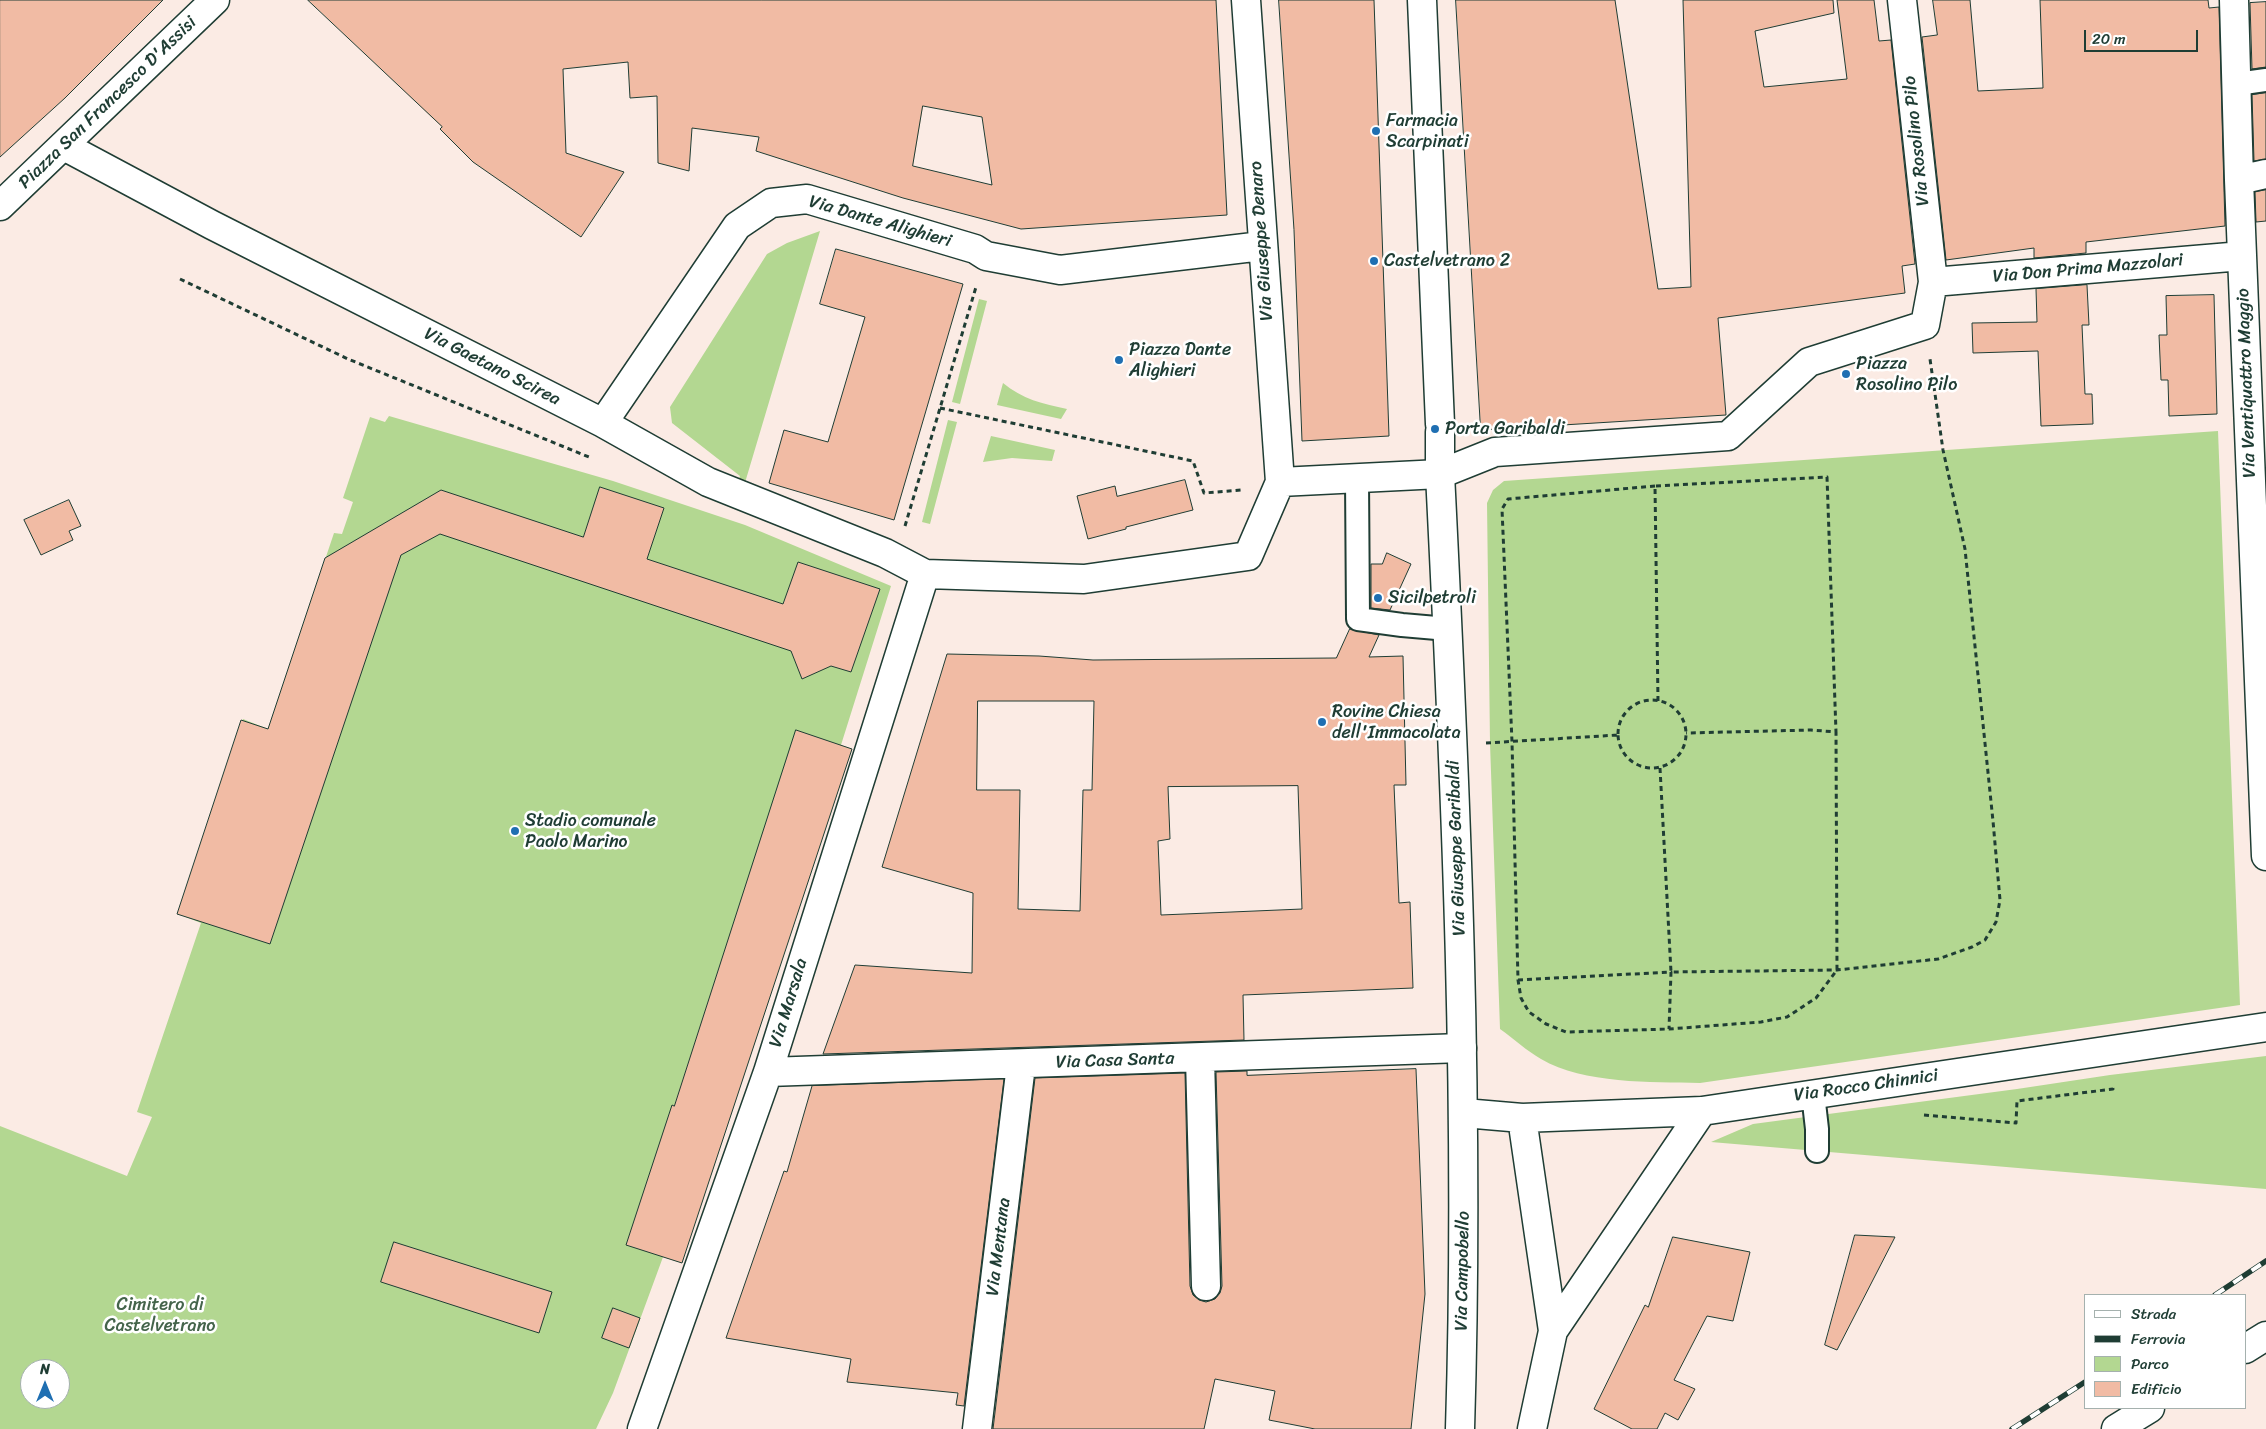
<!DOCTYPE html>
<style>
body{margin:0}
#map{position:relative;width:2266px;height:1429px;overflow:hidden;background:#fbebe4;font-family:Sriracha,sans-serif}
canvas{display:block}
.legend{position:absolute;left:2084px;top:1294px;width:162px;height:115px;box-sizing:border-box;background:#fff;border:1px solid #a5b1ae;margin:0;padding:6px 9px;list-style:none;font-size:15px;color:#1f3d34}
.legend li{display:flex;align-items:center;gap:10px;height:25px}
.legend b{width:25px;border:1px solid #a5b1ae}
.north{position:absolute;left:20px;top:1359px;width:50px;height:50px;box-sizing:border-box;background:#fff;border:1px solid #a5b1ae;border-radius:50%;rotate:0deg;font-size:14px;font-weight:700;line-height:20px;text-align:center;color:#1f3d34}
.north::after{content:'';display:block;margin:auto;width:18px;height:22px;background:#1f6fb2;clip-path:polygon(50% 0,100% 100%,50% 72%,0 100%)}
.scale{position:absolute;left:2084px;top:30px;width:114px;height:22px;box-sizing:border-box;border:2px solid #1f3d34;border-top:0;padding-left:6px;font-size:15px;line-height:18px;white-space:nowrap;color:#1f3d34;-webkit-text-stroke:4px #fff;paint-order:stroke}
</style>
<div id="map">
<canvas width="2266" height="1429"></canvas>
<ul class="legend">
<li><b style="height:6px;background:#fff"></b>Strada</li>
<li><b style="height:6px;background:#1f3d34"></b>Ferrovia</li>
<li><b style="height:14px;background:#b3d791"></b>Parco</li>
<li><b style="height:14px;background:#f1bba4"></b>Edificio</li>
</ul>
<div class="north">N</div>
<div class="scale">20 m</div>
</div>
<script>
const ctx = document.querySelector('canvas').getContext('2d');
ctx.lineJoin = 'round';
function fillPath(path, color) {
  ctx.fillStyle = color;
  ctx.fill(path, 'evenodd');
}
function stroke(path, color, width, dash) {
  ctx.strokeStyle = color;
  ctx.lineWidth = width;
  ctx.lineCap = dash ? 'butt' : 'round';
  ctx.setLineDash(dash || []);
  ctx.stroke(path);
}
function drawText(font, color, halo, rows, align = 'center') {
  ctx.font = font + ' Sriracha,sans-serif';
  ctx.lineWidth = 5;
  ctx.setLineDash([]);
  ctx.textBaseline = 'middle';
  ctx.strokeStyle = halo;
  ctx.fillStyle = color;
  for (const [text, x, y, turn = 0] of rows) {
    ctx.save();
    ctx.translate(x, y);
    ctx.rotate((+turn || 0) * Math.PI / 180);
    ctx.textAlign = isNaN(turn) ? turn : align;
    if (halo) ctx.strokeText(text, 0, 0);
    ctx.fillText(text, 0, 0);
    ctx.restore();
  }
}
fillPath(new Path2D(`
 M820 231 744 486 737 484 740 476 672 423 670 407 767 254 787 243Z
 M979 299 987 301 960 404 952 402Z
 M1003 383C1022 399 1043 404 1067 409L1061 419 997 405Z
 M389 416 613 481 745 525 891 586 841 745 852 749 682 1263 663 1257 613 1393 596 1429H0V1126L127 1176 152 1117 137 1112 201 923 178 914 243 719 268 729 334 533 342 534 353 502 343 498 370 417 385 422ZM30 1369H60V1399H30Z
 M948 420 957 422 930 524 922 522Z
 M2218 431 2240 1005 1700 1083C1651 1082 1584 1084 1541 1059 1527 1051 1514 1039 1500 1029L1490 743 1487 503 1493 490 1504 481Z
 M991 436 1055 450 1052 461 1012 458 983 462Z
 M2266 1056V1189L1711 1142 1753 1124 2017 1089 2110 1075Z`), '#b3d791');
const building = new Path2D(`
 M0 0H163L65 98 0 157Z
 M308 0H1216L1227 215 1021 229 903 198 756 151 759 137 692 128 689 171 658 163 657 96 630 98 628 62 563 69 566 153 624 172 581 237 473 162 440 129 442 127ZM923 106 982 117 992 185 913 166Z
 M1279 0H1374L1389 436 1302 441 1294 230Z
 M1456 0H1615L1658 289 1691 287 1683 0H1833L1834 13 1755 31 1764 87 1847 79 1837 0H1874L1879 41 1891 40 1915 264 1902 266 1905 293 1718 318 1726 415 1481 430Z
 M1933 0H1970L1978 91 2043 88 2040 0H2208L2209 8 2219 7 2225 226 2086 242V253L2034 258V248L1946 260 1922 37 1937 35Z
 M2266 2V67L2252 69 2250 3Z
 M2266 93V159L2254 161 2252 95Z
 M2266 190V221L2256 222 2255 192Z
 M836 249 963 284 894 520 769 483 784 430 828 442 865 317 820 304Z
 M2087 285 2089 325H2082L2085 394H2092L2093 424 2041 426 2038 351 1973 353 1972 323 2037 322 2036 289Z
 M2214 295 2217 414 2169 416 2168 380H2161L2159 335H2167L2166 296Z
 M1185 480 1193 510 1126 527V529L1088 539 1077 496 1115 486 1117 496Z
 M600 487 664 508 647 559 783 604 798 562 880 589 851 672 831 666 802 679 791 651 440 534 401 555 270 944 177 914 241 720 268 729 325 558 441 490 583 537Z
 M69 500 81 526 69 531 73 540 41 555 24 520Z
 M1387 553 1411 564 1390 610 1371 608V564H1382Z
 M1350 629 1379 635 1369 657 1403 656 1406 785H1394L1399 903 1410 902 1413 988 1243 995 1244 1040 823 1054 855 965 972 973 973 893 882 867 947 654 1039 656 1093 660 1336 658ZM978 701H1094L1092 790H1083L1080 911 1018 909 1020 790H977ZM1298 786 1302 909 1161 915 1158 841 1170 839 1168 787Z
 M796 730 852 749 682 1263 626 1245 672 1105 674 1106Z
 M1416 1069 1425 1294 1411 1429H1315L1269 1420 1275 1391 1215 1379 1204 1429H993L1035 1078 1185 1073 1190 1286 1193 1295 1199 1300 1206 1302 1215 1299 1220 1293 1222 1286 1216 1072 1247 1071V1075Z
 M1004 1079 964 1406 956 1405 958 1393 847 1382 851 1359 726 1338 784 1171 787 1172 812 1086Z
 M1855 1235 1895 1237 1837 1350 1825 1345Z
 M1673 1237 1750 1252 1733 1321 1707 1316 1674 1380 1695 1389 1678 1420 1665 1413 1657 1429H1632L1594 1409 1645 1305 1648 1307Z
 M394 1242 552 1292 539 1333 381 1282Z
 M613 1308 640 1318 629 1348 602 1338Z`);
fillPath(building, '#f1bba4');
stroke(building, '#1f3d34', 1);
const lane = new Path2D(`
 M2237 84 2266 80
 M1357 479 1358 619 1402 625 1448 629
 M1813 1094 1817 1129V1151`);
const street = new Path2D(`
 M1246 0 1280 482
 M2234 0 2239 180 2266 856
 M64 146 212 225 603 423 708 482 885 553 925 574 1084 579 1248 556 1280 482 1440 474 1495 452 1728 436 1809 362 1925 325 1933 282 1902 0
 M2239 180 2266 174
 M0 206 215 0
 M1933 282 2242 256
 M603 423 737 226 771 203 807 199 975 249 986 256 1060 270 1262 246
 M1200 1058 1206 1286
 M768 1072 1462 1048
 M2245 1349 2266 1336
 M642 1429 768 1072 925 574
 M977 1429 1021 1065
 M2116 1429 2150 1408`);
const secondary = new Path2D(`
 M1422 0 1440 424
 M1440 432V474C1456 793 1470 1110 1460 1429
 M1464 1113 1522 1118 1702 1111 2266 1027
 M1522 1118 1553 1331 1532 1429
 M1553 1331 1702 1111`);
stroke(lane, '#1f3d34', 26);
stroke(street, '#1f3d34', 31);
stroke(secondary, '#1f3d34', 31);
stroke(new Path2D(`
 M180 279 348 359 589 457
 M940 408 1193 461 1204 493 1241 490
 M1655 486 1508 499 1502 509 1512 742 1518 980 1521 998 1529 1012 1546 1024 1566 1032 1669 1029 1761 1022 1787 1017 1816 998 1837 970 1836 732 1811 730 1686 733
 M905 526 976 287
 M1618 734a34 34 0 1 1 68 0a34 34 0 1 1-68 0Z
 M1658 701 1655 486 1827 477 1836 732
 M1486 743 1618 735
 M1660 768 1671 972 1837 970 1938 959 1972 947 1985 940 1996 922 2000 900 1993 821 1965 549 1943 450 1930 359
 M1518 980 1671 972 1669 1029
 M1924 1115 2016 1123 2017 1101 2113 1089 2112 1085`), '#1f3d34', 3, [5, 4]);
stroke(lane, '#fff', 22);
stroke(street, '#fff', 28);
stroke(secondary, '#fff', 28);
const rail = new Path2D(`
 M2215 1295 2266 1261
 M2012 1429 2085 1382`);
stroke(rail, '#1f3d34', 5.5);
stroke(rail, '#fff', 4, [11]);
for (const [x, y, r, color] of [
 [1376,131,5,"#1f6fb2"],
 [1374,261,5,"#1f6fb2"],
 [1119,360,5,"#1f6fb2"],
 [1846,374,5,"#1f6fb2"],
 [1435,429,5,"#1f6fb2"],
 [1378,598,5,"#1f6fb2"],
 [1322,722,5,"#1f6fb2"],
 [515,831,5,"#1f6fb2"]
]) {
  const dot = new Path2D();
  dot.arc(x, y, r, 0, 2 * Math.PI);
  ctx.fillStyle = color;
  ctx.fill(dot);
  stroke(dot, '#fff', 2);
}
drawText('18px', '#1f3d34', '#fff', [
 ["Piazza San Francesco D'Assisi",108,103,-44],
 ["Via Rosolino Pilo",1917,141,-96],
 ["Via Dante Alighieri",880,222,16],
 ["Via Giuseppe Denaro",1262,241,-94],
 ["Via Don Prima Mazzolari",2088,269,-5],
 ["Via Gaetano Scirea",492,367,27],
 ["Via Ventiquattro Maggio",2247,383,-92],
 ["Via Giuseppe Garibaldi",1457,848,-92],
 ["Via Marsala",789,1003,-73],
 ["Via Casa Santa",1115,1061,-2],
 ["Via Rocco Chinnici",1866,1086,-8],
 ["Via Mentana",999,1247,-83],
 ["Via Campobello",1463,1271,-89]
]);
drawText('18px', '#1f3d34', '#fff', [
 ["Farmacia",1386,121],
 ["Scarpinati",1386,142],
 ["Castelvetrano 2",1384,261],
 ["Piazza Dante",1129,350],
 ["Alighieri",1129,371],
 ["Piazza",1856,364],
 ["Rosolino Pilo",1856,385],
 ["Porta Garibaldi",1445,429],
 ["Sicilpetroli",1388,598],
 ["Rovine Chiesa",1332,712],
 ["dell'Immacolata",1332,733],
 ["Stadio comunale",525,821],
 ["Paolo Marino",525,842]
], 'left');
drawText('18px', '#44644b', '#fff', [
 ["Cimitero di",160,1305],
 ["Castelvetrano",160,1326]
]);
</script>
